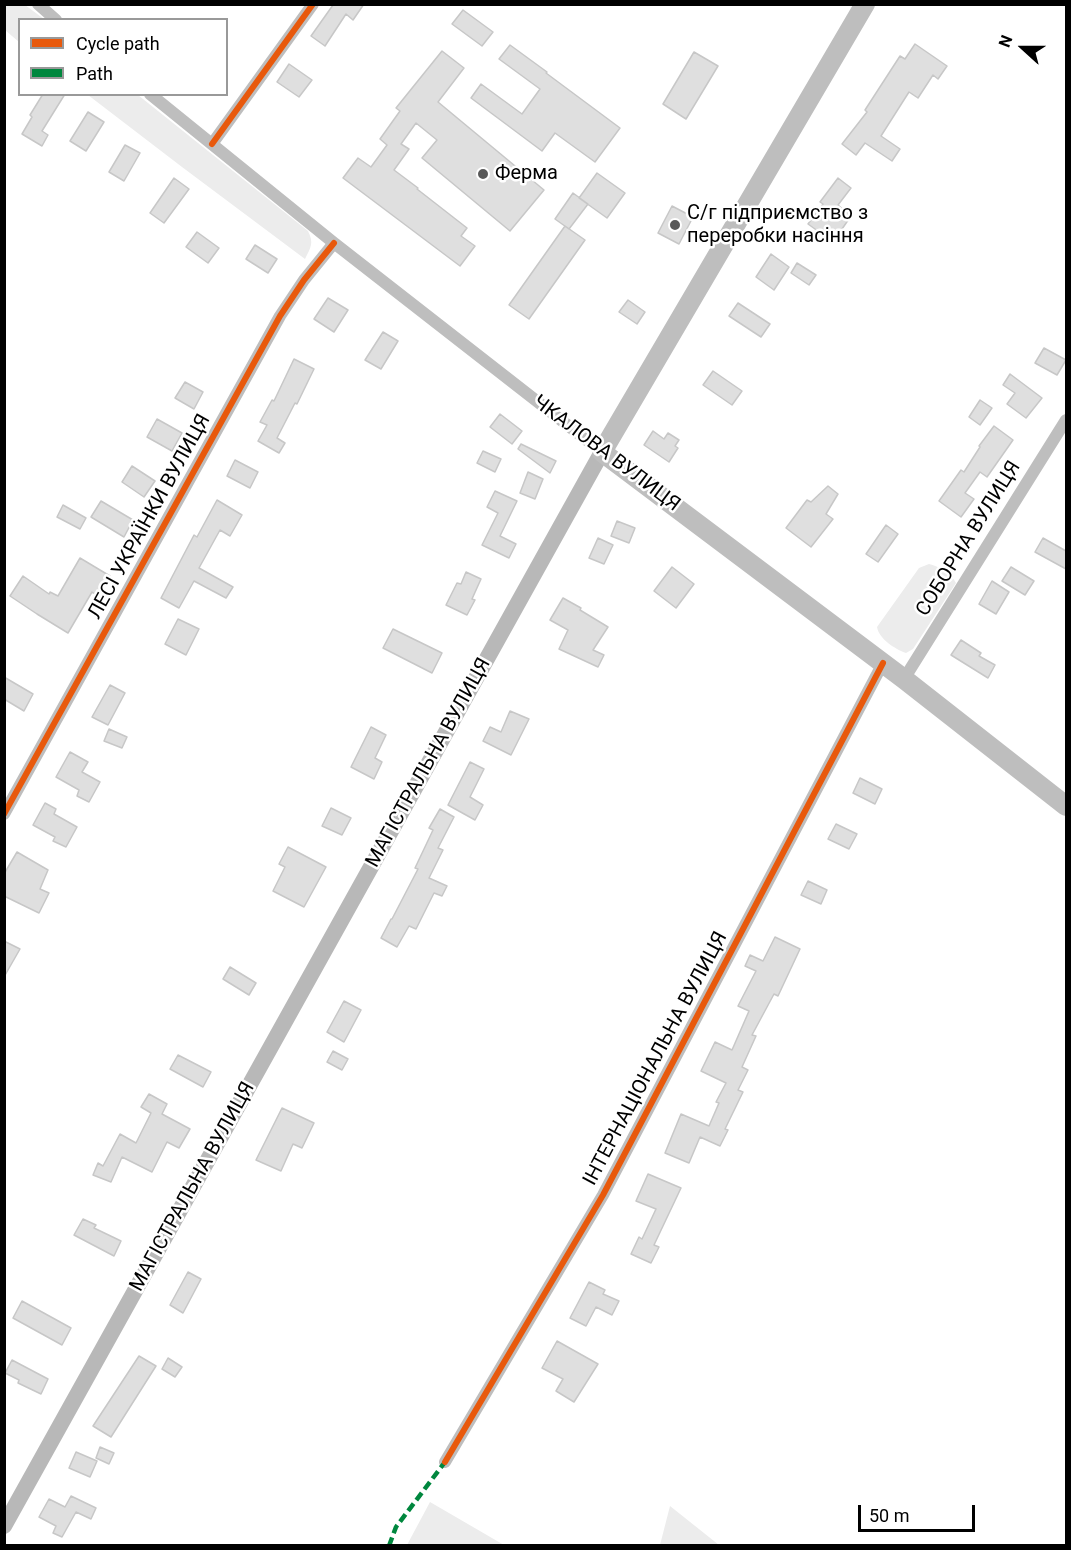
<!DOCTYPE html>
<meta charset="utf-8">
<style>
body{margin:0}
#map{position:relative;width:1071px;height:1550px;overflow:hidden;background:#fff;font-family:Roboto,sans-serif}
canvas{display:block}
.frame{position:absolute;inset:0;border:6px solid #000;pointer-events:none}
.legend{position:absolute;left:18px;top:18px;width:210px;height:78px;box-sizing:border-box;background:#fff;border:2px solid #999;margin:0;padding:8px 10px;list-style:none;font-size:18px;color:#000}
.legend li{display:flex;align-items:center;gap:12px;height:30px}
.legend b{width:30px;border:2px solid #999}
.north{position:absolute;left:993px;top:18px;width:60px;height:60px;-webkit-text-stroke:4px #fff;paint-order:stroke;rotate:291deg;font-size:16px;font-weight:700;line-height:24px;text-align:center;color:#000}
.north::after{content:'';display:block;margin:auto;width:21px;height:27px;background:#000;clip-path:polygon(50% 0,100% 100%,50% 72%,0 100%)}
.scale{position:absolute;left:858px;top:1505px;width:117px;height:27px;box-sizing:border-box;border:3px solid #000;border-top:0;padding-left:8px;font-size:18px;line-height:21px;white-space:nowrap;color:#000;-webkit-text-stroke:4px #fff;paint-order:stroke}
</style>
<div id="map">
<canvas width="1071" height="1550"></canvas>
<div class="frame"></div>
<ul class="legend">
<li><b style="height:8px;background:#e8590c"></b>Cycle path</li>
<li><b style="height:8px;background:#00873e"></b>Path</li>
</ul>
<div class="north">N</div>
<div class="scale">50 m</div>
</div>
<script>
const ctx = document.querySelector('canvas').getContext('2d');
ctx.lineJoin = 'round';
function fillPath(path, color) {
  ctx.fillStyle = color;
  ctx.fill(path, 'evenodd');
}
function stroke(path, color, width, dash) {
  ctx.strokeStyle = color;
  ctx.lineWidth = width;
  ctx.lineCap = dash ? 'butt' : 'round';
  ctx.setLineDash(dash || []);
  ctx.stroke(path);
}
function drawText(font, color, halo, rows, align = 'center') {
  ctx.font = font + ' Roboto,sans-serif';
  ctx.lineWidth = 5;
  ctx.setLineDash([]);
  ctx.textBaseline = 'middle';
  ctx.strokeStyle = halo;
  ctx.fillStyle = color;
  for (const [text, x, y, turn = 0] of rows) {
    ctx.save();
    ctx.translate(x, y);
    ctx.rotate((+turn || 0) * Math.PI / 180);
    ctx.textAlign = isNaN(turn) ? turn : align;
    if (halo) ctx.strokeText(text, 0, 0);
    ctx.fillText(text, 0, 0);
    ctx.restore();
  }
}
fillPath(new Path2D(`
 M4 5H25L44 19 20 20 19 42 5 30Z
 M88 95H138L308 231C314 243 311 247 305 259L182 167Z
 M929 564C938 566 952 574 956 583L913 649 906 653C895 649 879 639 877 627L919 568Z
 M430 1502 504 1545H407Z
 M670 1506 719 1545H660Z`), '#ececec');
const building = new Path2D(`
 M332 4H364L353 20 346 14 325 46 311 36 333 5Z
 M463 10 493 32 482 46 452 24Z
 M915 44 947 66 938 79 933 75 918 98 909 92 881 136 900 149 892 161 865 143 856 155 842 144 867 112 865 110 900 56 905 59Z
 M510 45 547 72 546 73 620 128 595 162 555 133 542 151 471 98 481 84 522 114 540 89 499 59Z
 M442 51 464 68 438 102 544 190 510 231 422 158 437 140 416 123 401 144 409 149 394 170 418 188 417 189 467 228 461 236 475 246 460 266 343 178 358 158 371 167 387 145 380 139 400 111 396 108Z
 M694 52 718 66 686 119 663 104Z
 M289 64 312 80 299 97 277 82Z
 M43 94H65L42 131 48 135 42 146 22 134 32 117 30 115Z
 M88 112 104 122 86 151 70 141Z
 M125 145 140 153 124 181 109 172Z
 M597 173 625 193 607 218 579 198Z
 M174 178 189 189 164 223 150 213Z
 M838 178 851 188 838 205 851 216 833 242 808 224 823 204 820 202Z
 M573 193 588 204 569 229 555 219Z
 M672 206 693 217 679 244 658 233Z
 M565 226 585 240 529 319 509 305Z
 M197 232 219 248 208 263 186 247Z
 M255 245 277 259 268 273 246 259Z
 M771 254 789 267 774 290 756 277Z
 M797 263 816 275 809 285 791 273Z
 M328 298 348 310 334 332 314 319Z
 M628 300 645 312 637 324 619 312Z
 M738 303 770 324 761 337 729 316Z
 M383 332 398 341 381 369 365 360Z
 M1044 348 1066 360 1057 375 1035 363Z
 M294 359 314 369 297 404 295 403 277 438 285 443 279 453 258 441 267 425 260 422 272 400 274 401Z
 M713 371 742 391 732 405 703 385Z
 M1010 374 1042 398 1026 418 1007 404 1015 393 1003 385Z
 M185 382 203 392 194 409 175 398Z
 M980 400 992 408 980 425 969 417Z
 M500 414 522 431 512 444 490 427Z
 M157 419 182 433 172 451 147 437Z
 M994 426 1013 440 987 477 980 472 965 493 974 499 961 517 939 501 961 470 964 472 980 447 979 446Z
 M653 431 664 439 668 433 679 440 675 446 678 448 669 462 644 445Z
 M521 444 556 461 550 473 518 449Z
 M483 451 501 459 495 472 477 463Z
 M235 460 258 472 250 488 227 476Z
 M132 466 155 481 144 497 122 482Z
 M528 472 543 479 535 499 520 493Z
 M828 486 838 494 826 514 833 519 811 547 786 528 807 500 811 502Z
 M495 491 517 501 500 536 516 544 509 558 482 545 498 513 487 507Z
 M217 500 242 515 230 536 220 530 199 568 233 587 226 598 194 581 179 608 161 598 194 535 197 537Z
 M101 501 133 520 124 537 91 517Z
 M63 505 86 518 80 529 57 517Z
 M617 521 635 528 629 543 611 536Z
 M886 525 898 534 878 562 866 554Z
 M598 538 613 545 604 564 589 558Z
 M1043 538 1066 551V569L1035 552Z
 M80 558 110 576 98 596 92 592 68 633 37 614 10 596 23 576 49 594 50 592 58 596Z
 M672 567 694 584 676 608 654 591Z
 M1011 567 1034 581 1025 595 1002 581Z
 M466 572 481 579 472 599 475 600 467 615 446 605 457 583 461 584Z
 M992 581 1009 592 996 614 979 604Z
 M563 598 581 608 580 610 608 627 593 650 604 655 598 667 559 649 568 630 550 620Z
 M178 619 199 629 186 655 165 644Z
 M393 629 442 653 432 673 383 648Z
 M961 640 981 653 979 656 995 665 988 678 951 655Z
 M4 677 33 694 24 711 4 699Z
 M110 685 125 693 108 725 92 717Z
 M510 711 529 719 511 755 483 741 490 727 501 732Z
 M371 727 386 735 375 758 382 762 374 779 351 767Z
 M109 729 127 737 122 748 104 741Z
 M70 752 88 762 82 772 100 782 89 802 77 796 79 790 56 777Z
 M470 762 484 769 470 797 483 805 475 820 448 805Z
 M860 778 882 789 875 804 853 793Z
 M45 803 56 809 54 814 77 827 66 847 53 841 55 837 33 825Z
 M331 808 351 818 342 835 322 826Z
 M440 809 454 817 438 848 443 850 429 878 447 886 442 896 434 893 416 929 409 926 397 947 381 938 391 919H392L418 869 415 868 433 830 429 828Z
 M836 824 857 834 849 849 828 839Z
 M288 847 326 867 304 907 273 891 285 867 279 864Z
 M17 852 48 870 40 889 49 893 39 913 4 896V874Z
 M808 881 827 890 821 904 801 895Z
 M775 937 800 949 778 996 774 994 752 1035 756 1036 742 1067 748 1070 738 1090 743 1092 725 1129 728 1130 720 1146 700 1137 689 1163 665 1153 681 1114 709 1126 719 1103 716 1102 726 1083 701 1071 715 1042 732 1050 749 1011 738 1006 756 971 745 966 750 955 763 961Z
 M4 941 20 949 4 977Z
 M230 967 256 983 249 995 223 979Z
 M344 1001 361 1010 344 1042 327 1032Z
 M333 1051 348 1059 342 1070 327 1062Z
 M178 1055 211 1072 203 1087 170 1069Z
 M149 1094 167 1104 162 1114 190 1129 179 1148 167 1142 152 1172 122 1157 111 1182 93 1175 98 1163 103 1166 120 1134 136 1143 151 1113 141 1107Z
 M282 1108 314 1123 302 1148 293 1144 281 1171 256 1160Z
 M648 1174 681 1188 654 1245 659 1247 651 1263 631 1254 639 1237 642 1239 656 1209 636 1201Z
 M83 1219 96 1225 94 1228 121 1241 114 1256 74 1235Z
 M188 1272 201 1279 183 1313 170 1305Z
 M589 1282 605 1290 603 1294 619 1301 612 1315 596 1307 586 1326 570 1318Z
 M22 1301 71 1328 62 1345 13 1318Z
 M557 1341 598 1364 574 1402 556 1391 563 1379 542 1368Z
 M139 1356 156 1366 111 1437 93 1426Z
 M168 1358 182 1367 175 1377 162 1369Z
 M12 1360 48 1379 41 1394 18 1383 19 1380 5 1373Z
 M100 1447 114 1453 109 1464 96 1458Z
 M76 1452 97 1461 90 1477 69 1468Z
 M71 1496 96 1508 91 1519 76 1512 62 1537 53 1533 56 1526 39 1517 49 1499 65 1507Z`);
fillPath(building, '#dfdfdf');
stroke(building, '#c7c7c7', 1.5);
stroke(new Path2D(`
 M38 4 56 20
 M150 94 334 243 602 452
 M212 144 313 4
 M904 679 1066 420
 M4 814 280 316 304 280 334 243
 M445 1462 603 1195 883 663`), '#bebebe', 12);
stroke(new Path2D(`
 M4 1526 602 452`), '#b8b8b8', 16);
stroke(new Path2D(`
 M865 4 602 452 904 679 1066 806`), '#bebebe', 20);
stroke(new Path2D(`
 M389 1546 396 1527 445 1462`), '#00873e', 4.5, [9, 4.5]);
stroke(new Path2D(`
 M212 144 313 4
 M4 814 280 316 304 280 334 243
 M445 1462 603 1195 883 663`), '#e8590c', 6);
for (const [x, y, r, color] of [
 [483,174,6,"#595959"],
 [675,225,6,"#595959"]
]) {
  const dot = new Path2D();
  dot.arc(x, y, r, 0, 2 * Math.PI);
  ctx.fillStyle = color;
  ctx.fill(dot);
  stroke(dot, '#fff', 2);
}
drawText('20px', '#000', '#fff', [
 ["Ферма",495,174],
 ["С/г підприємство з",687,214],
 ["переробки насіння",687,237]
], 'left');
drawText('20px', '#000', '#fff', [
 ["ЧКАЛОВА ВУЛИЦЯ",606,454,37],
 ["ЛЕСІ УКРАЇНКИ ВУЛИЦЯ",150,517,-61],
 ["СОБОРНА ВУЛИЦЯ",969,539,-58],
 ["МАГІСТРАЛЬНА ВУЛИЦЯ",429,763,-61],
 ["ІНТЕРНАЦІОНАЛЬНА ВУЛИЦЯ",656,1059,-62],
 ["МАГІСТРАЛЬНА ВУЛИЦЯ",193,1187,-61]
]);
</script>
